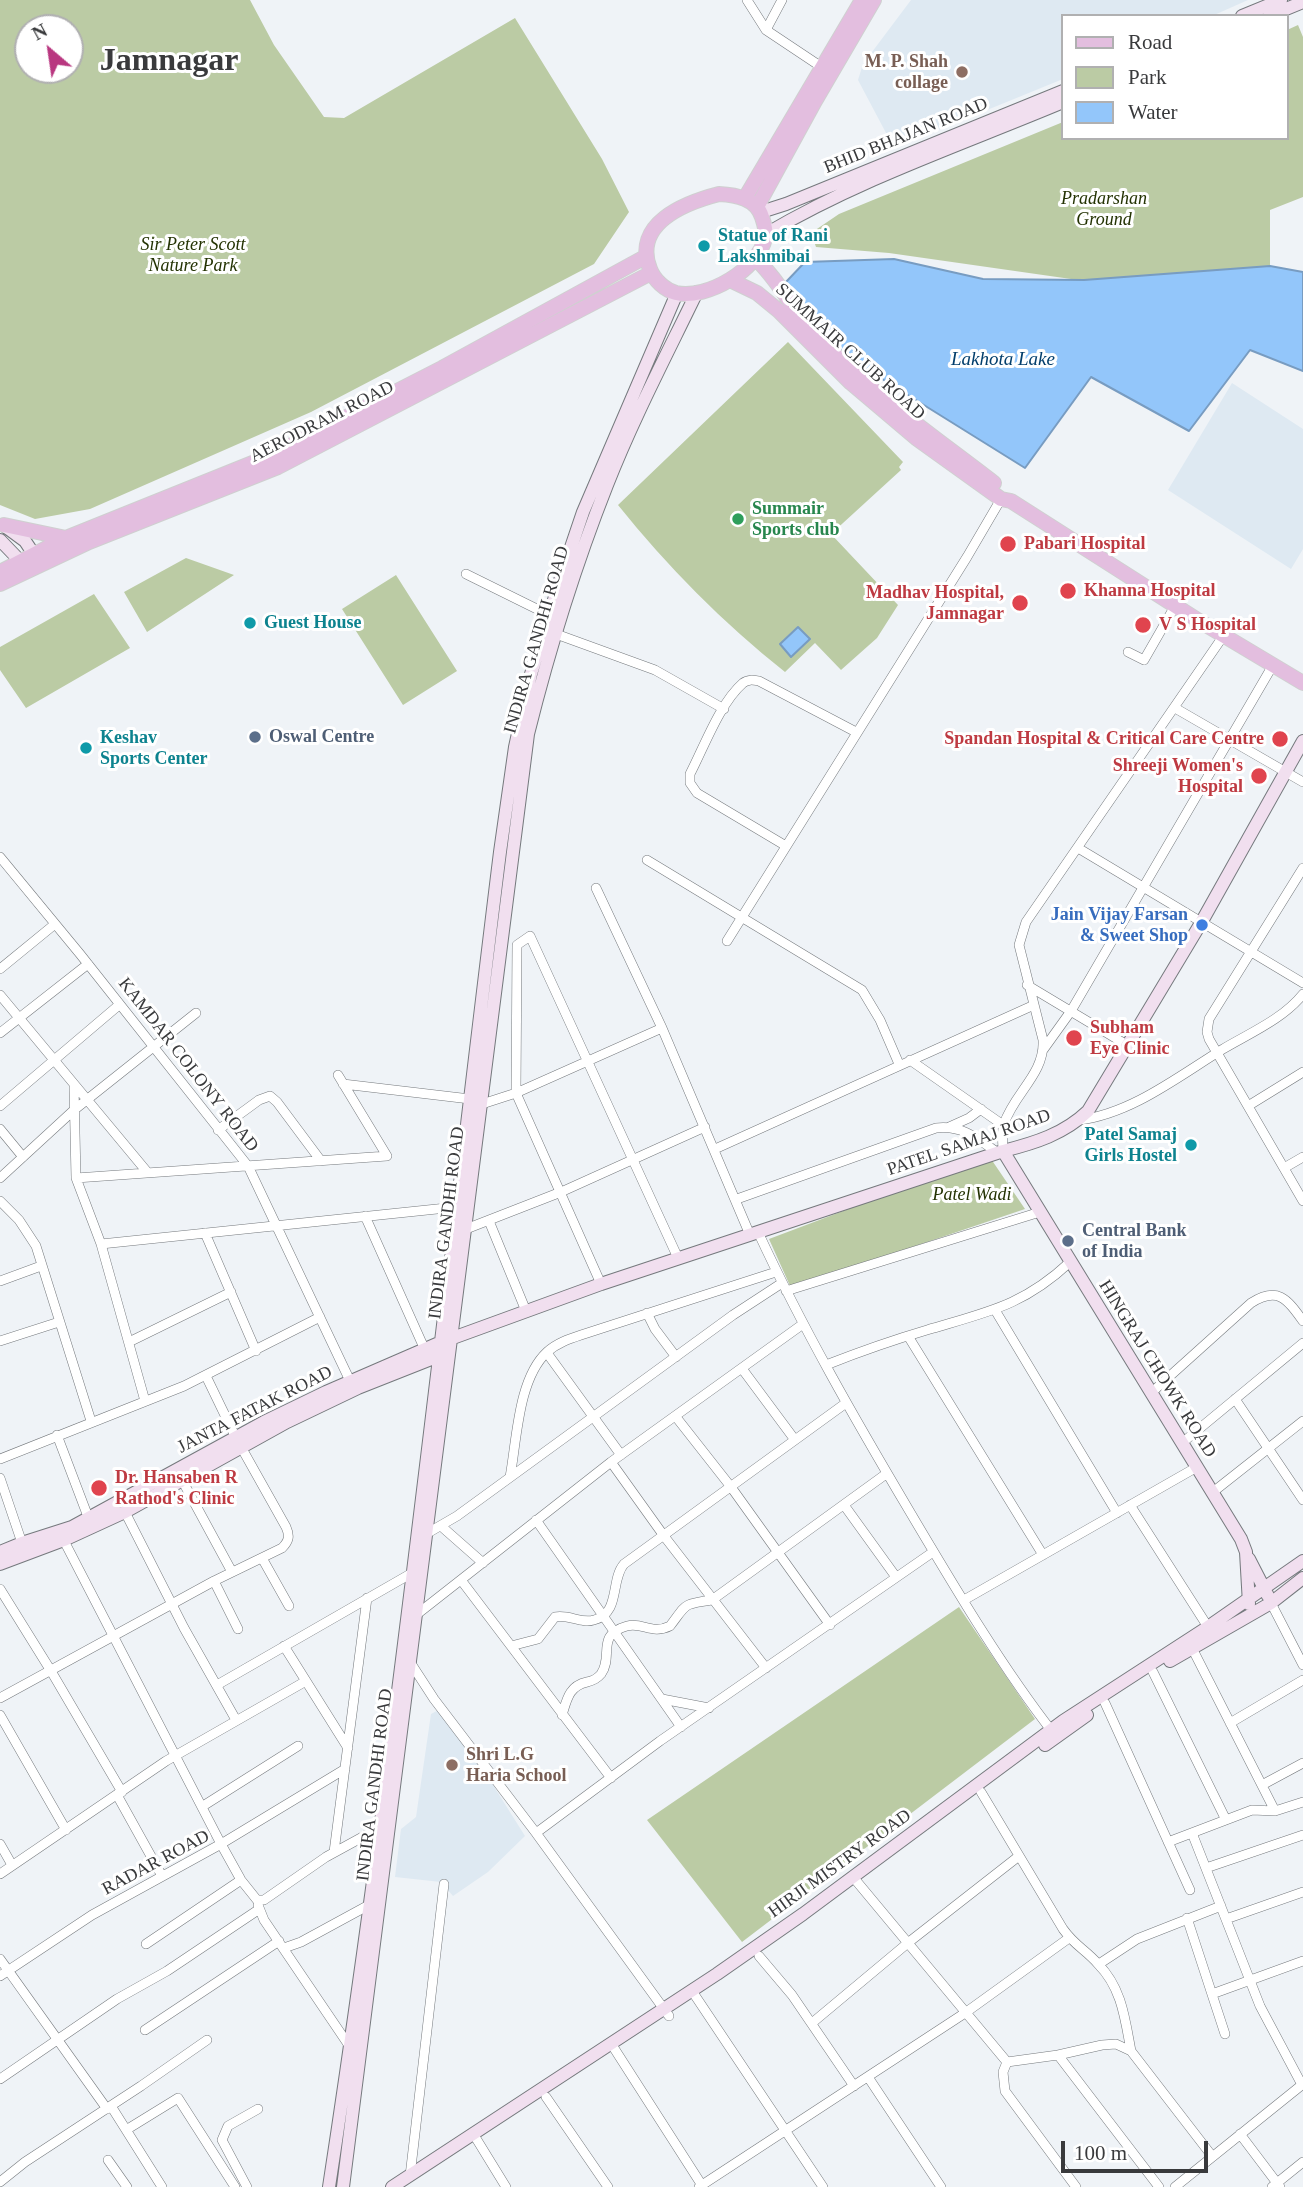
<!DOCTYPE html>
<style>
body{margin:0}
#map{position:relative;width:1303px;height:2187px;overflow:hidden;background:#eff3f7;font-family:"Times New Roman",serif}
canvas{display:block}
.legend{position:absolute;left:1061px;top:14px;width:228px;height:126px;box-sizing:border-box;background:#fff;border:2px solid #b0b0b1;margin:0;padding:9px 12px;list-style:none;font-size:21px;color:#393a3c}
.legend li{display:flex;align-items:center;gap:14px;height:35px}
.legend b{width:35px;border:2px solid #b0b0b1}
.north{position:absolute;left:14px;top:14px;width:70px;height:70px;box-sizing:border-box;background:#fff;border:2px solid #b0b0b1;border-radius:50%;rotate:331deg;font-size:19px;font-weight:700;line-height:28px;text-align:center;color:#393a3c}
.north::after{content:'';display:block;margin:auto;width:24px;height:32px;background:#b93780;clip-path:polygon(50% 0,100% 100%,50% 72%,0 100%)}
.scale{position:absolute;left:1061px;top:2141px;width:147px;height:32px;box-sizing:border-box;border:4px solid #393a3c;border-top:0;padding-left:9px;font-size:21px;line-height:24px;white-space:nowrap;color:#393a3c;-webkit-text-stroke:5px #fff;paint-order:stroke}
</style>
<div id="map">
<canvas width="1303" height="2187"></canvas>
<ul class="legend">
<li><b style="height:9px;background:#e3bedf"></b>Road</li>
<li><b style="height:19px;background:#bbcba4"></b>Park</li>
<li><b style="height:19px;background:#93c6fa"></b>Water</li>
</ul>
<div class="north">N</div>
<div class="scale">100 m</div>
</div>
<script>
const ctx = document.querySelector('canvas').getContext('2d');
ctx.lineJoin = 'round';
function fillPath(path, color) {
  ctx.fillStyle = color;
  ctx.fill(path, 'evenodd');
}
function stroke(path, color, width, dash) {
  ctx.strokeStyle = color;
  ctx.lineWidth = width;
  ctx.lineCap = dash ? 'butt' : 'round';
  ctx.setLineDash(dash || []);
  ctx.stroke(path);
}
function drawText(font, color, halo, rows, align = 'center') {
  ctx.font = font + ' "Times New Roman",serif';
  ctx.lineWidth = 6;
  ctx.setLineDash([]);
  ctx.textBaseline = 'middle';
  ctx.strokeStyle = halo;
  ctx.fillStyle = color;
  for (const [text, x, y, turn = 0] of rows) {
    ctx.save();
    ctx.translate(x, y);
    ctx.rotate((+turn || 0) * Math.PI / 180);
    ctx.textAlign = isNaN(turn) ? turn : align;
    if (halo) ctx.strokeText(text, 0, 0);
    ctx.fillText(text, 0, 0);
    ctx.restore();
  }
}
fillPath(new Path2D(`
 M911 0H1248L1212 16H1063V79L894 148 858 80 863 64Z
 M1232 383 1303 429V549L1291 569 1168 490Z
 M444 1707 525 1836 488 1872 453 1896 441 1882 395 1877 401 1829 416 1817 431 1714Z`), '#dee9f2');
fillPath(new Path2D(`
 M0 0H250L274 45 324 117 344 118 515 18 602 159 629 212 594 264 311 412 90 509 35 519 0 505ZM28 28H70V70H28Z
 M1298 25 1303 37V197L1270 210V266L1175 281H1085L889 253 816 247 811 233 839 214 1063 122V138H1287V30Z
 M788 342 903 462 899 467 901 470 831 534 898 605 877 638 841 670 815 643 785 672C723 623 667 566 618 505Z
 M186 558 234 575 147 632 124 592Z
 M396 575 457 671 403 705 342 609Z
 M94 594 130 648 26 708 0 670V647Z
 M989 1156 1025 1209 791 1288 769 1239Z
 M959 1607 1035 1719 742 1942 647 1820Z`), '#bbcba4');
const water = new Path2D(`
 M894 259 983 279 1084 280 1270 266 1303 272V371L1250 350 1189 431 1091 377 1025 468 858 364 801 316 785 283 805 262Z
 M798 627 810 639 791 657 780 644Z`);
fillPath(water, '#93c6fa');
stroke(water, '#789cc1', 2);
const street = new Path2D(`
 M747 0 766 30 823 68
 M766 30 782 0
 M466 574 549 615
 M556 634 655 670 724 709
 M1128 652 1144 660 1175 606
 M1175 708 1303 782
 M786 846 697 793 690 783V774C704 747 720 703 743 683 748 679 753 680 759 681L856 732
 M1078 848 1303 983
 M0 857 80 954 248 1166 352 1385
 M647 860 862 990 880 1020 899 1064
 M1303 868 1209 1019 1207 1032 1209 1039 1303 1201
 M596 888 662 1028 750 1235
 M727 941 967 557 1001 499
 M0 969 55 924
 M1027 985 1127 1045
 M0 995 148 1173
 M0 1033 88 964
 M1043 1050 1071 1011 1273 665
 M910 1060 1003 1125
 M343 1084 470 1099
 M74 1087 76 1178 101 1244 145 1401
 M482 1104 516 1093 662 1028
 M0 1106 119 1005
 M1248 1106 1303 1072
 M1079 1120C1131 1114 1179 1076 1223 1049 1250 1033 1283 1019 1303 994
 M949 1127 969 1118 981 1109
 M0 1129 23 1157
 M218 1130 259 1100 270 1096 277 1102 321 1161
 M715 1149 1034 1005
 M1003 1151C1003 1143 1001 1131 1004 1124 1014 1093 1045 1074 1043 1040L1019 945 1026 922 1224 635
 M1284 1168 1303 1157
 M0 1178 74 1110 196 1013
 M76 1178 387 1156 338 1075
 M737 1199 936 1128C962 1125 977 1138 998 1153
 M0 1201 19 1220 36 1246 91 1421
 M365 1216 425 1350
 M489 1221 526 1311
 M466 1229 561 1192 705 1127
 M758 1232C803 1329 856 1421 910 1512 954 1586 1001 1666 1054 1734
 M205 1233 256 1351
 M101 1244 456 1207
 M0 1281 41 1266
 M601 1284 516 1093 517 945 530 936 678 1258
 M786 1291 1040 1212
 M995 1310 1117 1513
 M647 1313 655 1329 676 1357
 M908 1336 1043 1555
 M0 1341 59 1322
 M129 1342 231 1292
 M547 1353 621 1455
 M826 1365C859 1352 893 1340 927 1330 987 1312 1023 1306 1070 1262
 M743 1370 795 1440
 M1151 1393 1251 1303C1278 1286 1287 1299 1303 1321
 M1235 1399 1303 1500
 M676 1417 731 1487 830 1625
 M57 1435 90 1522
 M1182 1443 1303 1343
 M0 1459 184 1386 320 1317
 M611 1462 664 1536 766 1668
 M510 1477C517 1439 518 1379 547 1352 557 1343 569 1339 581 1335L776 1272
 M0 1478 22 1543
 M182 1480 232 1572
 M1213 1492 1303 1421
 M844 1505 896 1577
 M1130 1505 1208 1627
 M125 1512 184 1628 236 1720
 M536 1520 681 1727
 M441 1526 483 1563
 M426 1534 457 1516 733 1315 782 1283
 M61 1535 221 1844 345 1769
 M262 1558 289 1606
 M461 1580 611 1778
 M214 1581 238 1629
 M0 1589 51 1671 122 1792
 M964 1600 1197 1467
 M1271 1603 1303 1665
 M416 1615 611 1462 803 1324
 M284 1646 348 1748
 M511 1646 538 1639 555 1617C569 1614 581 1624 594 1620 621 1613 610 1580 624 1564L846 1403
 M1192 1648 1275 1811
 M410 1662 434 1699 536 1833 669 2016
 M1153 1672 1226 1820
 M217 1685 412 1573
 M0 1698 214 1581 282 1548C289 1541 290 1536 286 1527L236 1438 206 1376
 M662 1699 709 1708
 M1105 1703 1190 1890
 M0 1715 66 1830
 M562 1715C567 1699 569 1686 587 1682 592 1681 597 1679 601 1674 614 1656 595 1635 627 1626 643 1622 652 1635 670 1626 687 1604 682 1604 712 1600L886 1474
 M1230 1723 1303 1680
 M1262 1785 1303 1763
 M981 1792 1063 1929C1075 1946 1086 1950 1098 1964 1122 1988 1125 2019 1131 2051
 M117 1795 162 1876
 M203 1806 298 1746
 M536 1833 660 1741 933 1552
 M1192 1833 1260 2006 1302 2085
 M1168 1842 1252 1810 1275 1811 1303 1802
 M0 1844 12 1865
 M334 1852 367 1598
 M1206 1868 1303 1835
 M0 1874 166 1761 306 1681
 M853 1877 1007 2062 1003 2072 1005 2091 1076 2187
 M258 1905 264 1920 350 2047
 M1187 1918 1225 2034
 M1226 1919 1303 1892
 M146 1944 241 1880
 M284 1948 301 1942 369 1905
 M759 1956 792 1995 854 2086
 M0 1959 107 2109
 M1099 1964 1137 1939 1221 1906
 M0 1976 92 1915 221 1844 241 1880 257 1900H264L326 1857 379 1828
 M692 1991 823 2187
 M1212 1994 1303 1961
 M812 2023 909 1942 1019 1856
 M145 2030 279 1941
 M612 2045 703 2187
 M1058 2055 1159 2187
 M1007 2062 1058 2055 1102 2045 1116 2044 1131 2051 1212 2156
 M868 2077 941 2187
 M0 2079 117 1999 167 1971 258 1910
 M546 2097 608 2187
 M111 2106 162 2187
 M126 2130 178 2098 235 2187
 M1240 2134 1280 2187
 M474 2135 506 2187
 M108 2160 127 2187
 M410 2176 444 1884
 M0 2182 25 2162 141 2086 207 2040
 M247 2187 222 2140 228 2126 258 2109
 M699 2187 965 2013 1069 1938
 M1175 2187 1303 2084
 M1272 2187 1303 2162`);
const secondary = new Path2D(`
 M1242 16 1281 0
 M1269 16 1303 2
 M761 212 786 204 1063 91
 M766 234C859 179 963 144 1063 102
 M6 527 25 541 39 562
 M0 540 25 566
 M1003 1151 1241 1539 1246 1552 1249 1604
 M0 1552 22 1543 72 1527 264 1422 326 1392 439 1343 601 1284 1003 1151C1035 1143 1064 1134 1088 1111L1201 923 1303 741
 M1249 1559 1268 1596
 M0 1564 64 1540 125 1512 287 1422 358 1388 444 1354
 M1170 1661 1271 1603 1303 1578
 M1045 1745 1087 1715
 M329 2187C397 1744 445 1297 500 852L515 747 531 674 562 574 583 512 677 293
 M343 2187 528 734C549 650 575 566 607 485 633 419 666 356 697 292
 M392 2187 717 1974 803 1914 1063 1721 1208 1627 1303 1561`);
const primary = new Path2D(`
 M719 194C736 195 756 198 762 217 764 224 767 231 765 238 759 269 707 300 676 293 665 290 654 280 650 269 632 224 684 203 719 194Z
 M745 198 862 0
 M757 207 815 101 874 0
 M755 258C778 279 791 307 811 330 864 389 932 435 994 483
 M730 280 757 293 779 311 851 383 916 438 1001 499 1011 501 1196 619 1303 683
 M4 525 66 538
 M0 572 66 538 270 456 442 368 645 257
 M0 584 89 542 278 467 651 273`);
stroke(street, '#75797d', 10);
stroke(secondary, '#75797d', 14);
stroke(primary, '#cfd0d0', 16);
stroke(street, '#fff', 9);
stroke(secondary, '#f1dfef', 12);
stroke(primary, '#e3bedf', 14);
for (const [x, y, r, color] of [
 [962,72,7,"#8d6e63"],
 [704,246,7,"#0f9aa8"],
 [738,519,7,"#2e9e5b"],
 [1008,544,9,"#e0444e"],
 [1068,591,9,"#e0444e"],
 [1020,603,9,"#e0444e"],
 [250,623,7,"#0f9aa8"],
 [1143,625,9,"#e0444e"],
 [255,737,7,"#5c6f8a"],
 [1280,739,9,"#e0444e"],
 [86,748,7,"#0f9aa8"],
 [1259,776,9,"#e0444e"],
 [1202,925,7,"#3f7fe0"],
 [1074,1038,9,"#e0444e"],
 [1191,1145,7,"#0f9aa8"],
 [1068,1241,7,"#5c6f8a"],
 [99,1488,9,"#e0444e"],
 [452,1765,7,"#8d6e63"]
]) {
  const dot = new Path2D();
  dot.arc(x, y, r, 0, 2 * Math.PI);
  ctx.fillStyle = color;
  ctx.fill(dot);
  stroke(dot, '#fff', 2.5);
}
drawText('bold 18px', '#785e54', '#fff', [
 ["M. P. Shah",948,62],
 ["collage",948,83],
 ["Shri L.G",466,1755,"left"],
 ["Haria School",466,1776,"left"]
], 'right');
drawText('18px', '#393a3c', '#fff', [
 ["BHID BHAJAN ROAD",906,136,-22],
 ["SUMMAIR CLUB ROAD",850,352,42],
 ["AERODRAM ROAD",322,422,-27],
 ["INDIRA GANDHI ROAD",537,640,-74],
 ["KAMDAR COLONY ROAD",188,1065,52],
 ["PATEL SAMAJ ROAD",969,1143,-19],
 ["INDIRA GANDHI ROAD",447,1223,-83],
 ["HINGRAJ CHOWK ROAD",1157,1369,58],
 ["JANTA FATAK ROAD",255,1410,-27],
 ["INDIRA GANDHI ROAD",375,1785,-83],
 ["RADAR ROAD",156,1863,-28],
 ["HIRJI MISTRY ROAD",840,1864,-36]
]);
drawText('italic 18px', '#243303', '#fff', [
 ["Pradarshan",1104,199],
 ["Ground",1104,220],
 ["Sir Peter Scott",193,245],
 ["Nature Park",193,266],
 ["Patel Wadi",972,1195]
]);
drawText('bold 18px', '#0d838f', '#fff', [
 ["Statue of Rani",718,236],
 ["Lakshmibai",718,257],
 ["Guest House",264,623],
 ["Keshav",100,738],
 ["Sports Center",100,759],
 ["Patel Samaj",1177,1135,"right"],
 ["Girls Hostel",1177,1156,"right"]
], 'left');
drawText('bold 18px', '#27864d', '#fff', [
 ["Summair",752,509],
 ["Sports club",752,530]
], 'left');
drawText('bold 18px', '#be3a42', '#fff', [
 ["Pabari Hospital",1024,544],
 ["Khanna Hospital",1084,591],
 ["Madhav Hospital,",1004,593,"right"],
 ["Jamnagar",1004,614,"right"],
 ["V S Hospital",1159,625],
 ["Spandan Hospital & Critical Care Centre",1264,739,"right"],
 ["Shreeji Women's",1243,766,"right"],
 ["Hospital",1243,787,"right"],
 ["Subham",1090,1028],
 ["Eye Clinic",1090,1049],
 ["Dr. Hansaben R",115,1478],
 ["Rathod's Clinic",115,1499]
], 'left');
drawText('bold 18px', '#4e5e75', '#fff', [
 ["Oswal Centre",269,737],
 ["Central Bank",1082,1231],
 ["of India",1082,1252]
], 'left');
drawText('bold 18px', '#366cbe', '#fff', [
 ["Jain Vijay Farsan",1188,915],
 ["& Sweet Shop",1188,936]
], 'right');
drawText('italic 19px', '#023e6c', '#fff', [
 ["Lakhota Lake",1003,360]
]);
drawText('bold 32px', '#393a3c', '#fff', [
 ["Jamnagar",169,62]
]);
</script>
